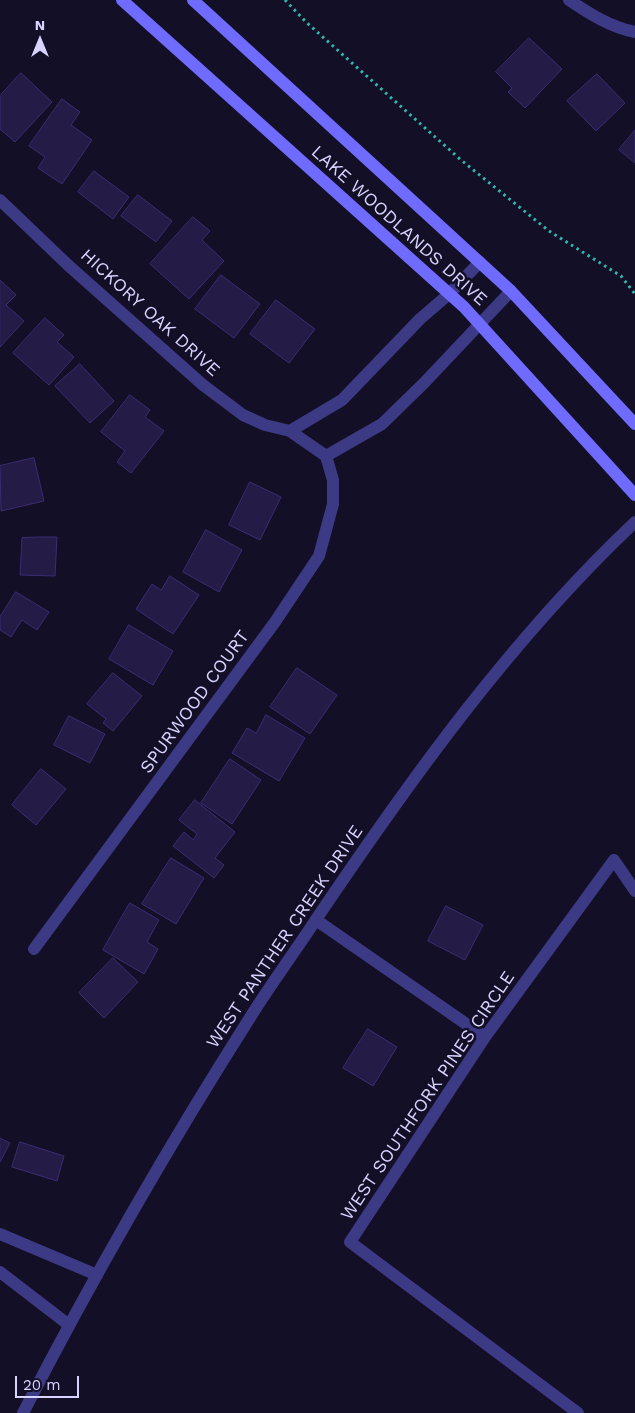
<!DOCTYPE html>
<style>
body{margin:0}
#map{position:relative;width:635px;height:1413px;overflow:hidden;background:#130f26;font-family:"Work Sans",sans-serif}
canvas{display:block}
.north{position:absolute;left:15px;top:15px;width:50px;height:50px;-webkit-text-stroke:4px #130f26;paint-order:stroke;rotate:0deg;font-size:14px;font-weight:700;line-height:20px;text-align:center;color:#d9d4ff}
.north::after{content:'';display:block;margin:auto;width:18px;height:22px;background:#d9d4ff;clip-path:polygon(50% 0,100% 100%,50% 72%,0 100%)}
.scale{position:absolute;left:15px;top:1376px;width:64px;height:22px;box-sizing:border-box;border:2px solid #d9d4ff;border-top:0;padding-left:6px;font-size:15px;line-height:18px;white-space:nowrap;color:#d9d4ff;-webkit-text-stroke:4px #130f26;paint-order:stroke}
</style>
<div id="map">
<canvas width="635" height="1413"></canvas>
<div class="north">N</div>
<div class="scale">20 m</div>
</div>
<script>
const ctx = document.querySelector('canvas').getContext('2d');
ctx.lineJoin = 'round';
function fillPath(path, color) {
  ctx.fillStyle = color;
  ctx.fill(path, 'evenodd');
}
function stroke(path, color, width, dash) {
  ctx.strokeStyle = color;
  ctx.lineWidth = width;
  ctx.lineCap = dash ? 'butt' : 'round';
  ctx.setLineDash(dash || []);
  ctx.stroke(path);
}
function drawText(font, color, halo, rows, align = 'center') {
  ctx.font = font + ' "Work Sans",sans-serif';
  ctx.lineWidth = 5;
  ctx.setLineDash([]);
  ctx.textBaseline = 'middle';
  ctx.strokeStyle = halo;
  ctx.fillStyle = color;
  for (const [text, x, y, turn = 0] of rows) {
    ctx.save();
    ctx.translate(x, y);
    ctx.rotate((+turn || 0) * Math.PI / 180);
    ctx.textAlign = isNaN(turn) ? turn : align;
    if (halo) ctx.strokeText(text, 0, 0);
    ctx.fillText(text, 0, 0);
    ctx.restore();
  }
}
const building = new Path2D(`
 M529 38 562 69 525 108 508 92 512 88 496 72Z
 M21 73 52 102 15 142 0 129V96Z
 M597 74 625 103 596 131 567 101Z
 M62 99 80 112 71 125 92 140 62 184 38 168 45 157 29 146Z
 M635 130V163L619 150Z
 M94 171 129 197 113 219 78 192Z
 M138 195 172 221 156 242 121 216Z
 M193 217 210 231 202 240 224 261 189 299 150 264Z
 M221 275 260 304 234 338 195 309Z
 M0 280 16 295 6 305 24 321 0 347Z
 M276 300 315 329 289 363 250 334Z
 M45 318 64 335 57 342 74 357 49 385 13 353Z
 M80 364 114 401 90 423 55 386Z
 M130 395 150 410 145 417 164 431 131 473 117 462 125 451 101 432Z
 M34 458 44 501 1 511 0 466Z
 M250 482 281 497 260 540 229 525Z
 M206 530 242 550 219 592 183 572Z
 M39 537H57L55 576 20 575 22 538Z
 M170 576 199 595 173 634 136 609 152 584 161 590Z
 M16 592 49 612 37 630 22 620 11 637 0 630V617Z
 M129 625 173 651 153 685 109 659Z
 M297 668 337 695 310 734 270 707Z
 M113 673 142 696 113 731 103 723 106 719 87 704Z
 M266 715 305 738 279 781 232 753 247 728 256 733Z
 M69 716 105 734 90 763 54 745Z
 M230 759 261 780 232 824 201 803Z
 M41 769 66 789 36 825 12 805Z
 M195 800 235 832 215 858 224 865 214 878 173 846 184 832 193 840 197 834 179 820Z
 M171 858 204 878 176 924 142 904Z
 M130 903 159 920 147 942 158 949 144 974 103 950Z
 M446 906 483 925 465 960 428 941Z
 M113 958 138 982 104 1018 79 993Z
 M368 1029 397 1047 373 1086 343 1068Z
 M0 1138 10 1143 0 1162Z
 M20 1142 64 1156 57 1181 12 1167Z`);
fillPath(building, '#241b47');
stroke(building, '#3b2d73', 1);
stroke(new Path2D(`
 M285 0 306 22 461 160 549 231 621 276 635 294`), '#2fb8b0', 3, [2.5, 4]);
stroke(new Path2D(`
 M569 0C590 14 610 27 635 32
 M0 200 69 266 203 385 243 415 265 425 290 431 326 456
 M290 431 342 400 420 319 449 294 480 262
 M326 456 382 424 424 383 511 291
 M316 920 485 1037
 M34 949 275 622 319 556 333 504V480L326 456
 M0 1234 97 1275
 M0 1272 69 1325
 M578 1413 350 1242 485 1037 614 860 635 891`), '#3d3a85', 12);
stroke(new Path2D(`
 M23 1413C93 1277 169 1145 251 1016 271 984 294 953 315 921 410 780 511 639 635 522`), '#3d3a85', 12);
stroke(new Path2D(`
 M122 0 464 307 635 495
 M193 0 511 291 635 424`), '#6f6bff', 12);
drawText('18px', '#d9d4ff', '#130f26', [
 ["LAKE WOODLANDS DRIVE",399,226,42],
 ["HICKORY OAK DRIVE",150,313,42],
 ["SPURWOOD COURT",195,702,-54],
 ["WEST PANTHER CREEK DRIVE",285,937,-56],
 ["WEST SOUTHFORK PINES CIRCLE",428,1096,-56]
]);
</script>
